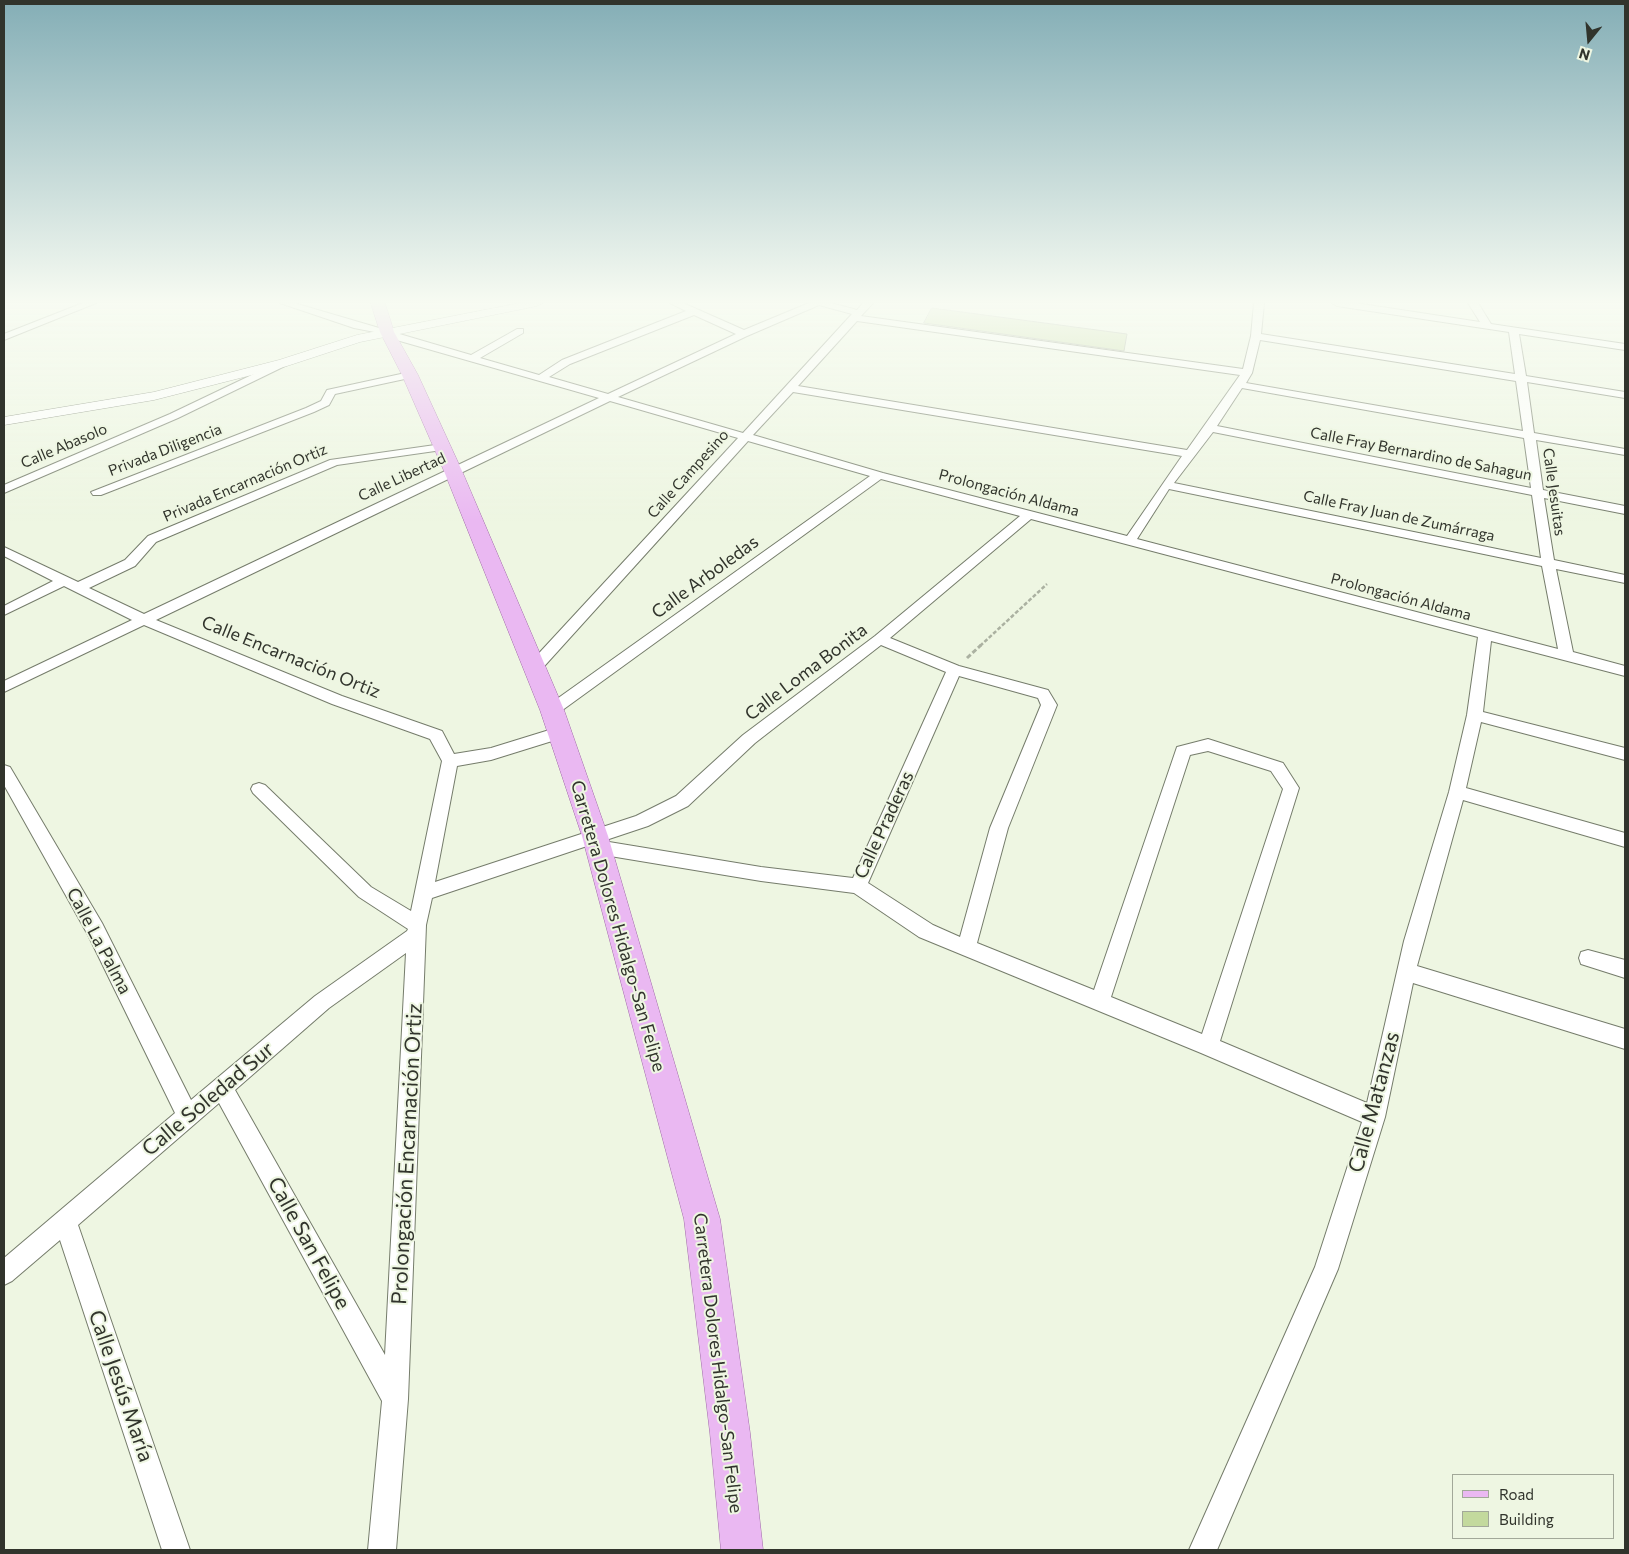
<!DOCTYPE html>
<meta charset="utf-8">
<style>
body{margin:0}
#map{position:relative;width:1629px;height:1554px;overflow:hidden;background:#eef6e2;font-family:Commissioner,sans-serif}
canvas{display:block}
.frame{position:absolute;inset:0;border:5px solid #31342c;pointer-events:none}
.legend{position:absolute;left:1452px;top:1474px;width:162px;height:65px;box-sizing:border-box;background:#eef6e2;border:1px solid #a2a899;margin:0;padding:6px 9px;list-style:none;font-size:15px;color:#31342c}
.legend li{display:flex;align-items:center;gap:10px;height:25px}
.legend b{width:25px;border:1px solid #a2a899}
.north{position:absolute;left:1564px;top:15px;width:50px;height:50px;-webkit-text-stroke:4px #eef6e2;paint-order:stroke;rotate:197deg;font-size:14px;font-weight:700;line-height:20px;text-align:center;color:#31342c}
.north::after{content:'';display:block;margin:auto;width:18px;height:22px;background:#31342c;clip-path:polygon(50% 0,100% 100%,50% 72%,0 100%)}
</style>
<div id="map">
<canvas width="1629" height="1554"></canvas>
<div class="frame"></div>
<ul class="legend">
<li><b style="height:6px;background:#eab8f2"></b>Road</li>
<li><b style="height:14px;background:#c3d99d"></b>Building</li>
</ul>
<div class="north">N</div>
</div>
<script>
const ctx = document.querySelector('canvas').getContext('2d');
ctx.lineJoin = 'round';
function fillPath(path, color) {
  ctx.fillStyle = color;
  ctx.fill(path, 'evenodd');
}
function stroke(path, color, width, dash) {
  ctx.strokeStyle = color;
  ctx.lineWidth = width;
  ctx.lineCap = dash ? 'butt' : 'round';
  ctx.setLineDash(dash || []);
  ctx.stroke(path);
}
function drawText(font, color, halo, rows, align = 'center') {
  ctx.font = font + ' Commissioner,sans-serif';
  ctx.lineWidth = 4;
  ctx.setLineDash([]);
  ctx.textBaseline = 'middle';
  ctx.strokeStyle = halo;
  ctx.fillStyle = color;
  for (const [text, x, y, turn = 0] of rows) {
    ctx.save();
    ctx.translate(x, y);
    ctx.rotate((+turn || 0) * Math.PI / 180);
    ctx.textAlign = isNaN(turn) ? turn : align;
    if (halo) ctx.strokeText(text, 0, 0);
    ctx.fillText(text, 0, 0);
    ctx.restore();
  }
}
const building = new Path2D(`
 M932 308 1127 334 1124 351 924 323Z`);
fillPath(building, '#c3d99d');
stroke(building, '#949c89', 1);
const minor = new Path2D(`
 M83 303H96L4 340V334Z
 M280 303H294L471 355 517 329H523V333L480 358 539 375 562 360 686 311 670 303H683L744 330 809 303H831L857 310 863 303H873L861 316 1243 369 1251 336 1254 303H1264L1261 334 1515 374 1509 332 1337 306 1332 303H1355L1480 322 1468 303H1478L1491 324 1625 344V350L1519 334 1526 376 1625 392V398L1527 382 1534 433 1625 449V455L1536 440 1543 490 1625 506V514L1544 498 1554 560 1625 575V583L1556 569 1573 652 1625 666V676L1491 641 1483 712 1625 748V760L1481 722 1466 788 1625 833V847L1463 800 1417 966 1625 1029V1049L1413 983 1385 1117 1338 1269 1217 1550H1189L1315 1267 1362 1122 1201 1053 919 937 854 893 761 881 598 854 592 852 590 845 432 898 426 925 408 1399 396 1550H368L382 1401 219 1103 78 1225 190 1550H162L60 1240 12 1281 4 1285V1258L175 1113 88 935 4 785V765L10 767 102 923 191 1100 315 996 407 931 408 929 359 897 253 793 251 789 253 785 259 783 265 785 371 887 411 911 442 761 430 739 332 704 144 625 4 692V681L132 620 64 586 4 615V606L53 581 4 556V547L78 582 125 560 148 536 330 460 442 444 448 447 442 450 337 465 156 542 135 566 89 588 144 614 599 398 386 337 385 334 354 328ZM819 305 852 314 743 433 618 397 747 336ZM694 315 736 334 608 394 549 377 570 364ZM857 321 1240 375 1187 450 798 386ZM1260 340 1516 381 1523 431 1246 383 1252 373ZM1242 388 1524 438 1531 488 1217 426ZM793 392 1182 456 1127 536 883 473 753 435ZM610 401 738 438 529 664 527 668 529 672H539L748 441 870 476 547 706 544 710 547 714H557L881 479 1020 516 875 636 743 735 676 796 636 816 435 882 457 766 491 760 565 737 567 733 565 729 559 727 491 748 454 754 442 731 342 696 156 620ZM1213 432 1532 495 1541 558 1174 483ZM1169 489 1542 566 1558 649 1137 539ZM1031 519 1478 637 1467 715 1449 792 1404 941 1367 1103 1220 1041 1299 788 1283 763 1208 739 1177 747 1094 990 977 943 1008 828 1057 705 1048 690 959 666 890 638ZM881 645 946 672 853 878 761 867 603 841 648 826 688 806 755 743ZM959 676 1038 698 1041 705 990 828 960 937 933 925 868 883ZM1208 751 1271 771 1283 789 1202 1034 1111 997 1190 755ZM406 953 385 1355 235 1090 329 1008Z
 M283 360 288 363 287 365 178 418 4 493V485L170 414Z
 M410 372 414 373V377L335 394 329 405 314 412 101 495H93L91 492 306 408 321 401 327 390Z
 M1588 950 1625 960V978L1581 964 1579 958 1581 952Z`);
const tertiary = new Path2D(`
 M520 303H543L537 306 360 342 287 366 154 400 4 425V417L154 392 279 360 357 335Z`);
const primary = new Path2D(`
 M371 303H385L394 332 418 375 462 471 564 710 608 836 720 1219 750 1433 763 1550H721L710 1433 684 1219 582 836 540 710 444 471 402 375 380 332Z`);
stroke(minor, '#757c6b', 2);
stroke(tertiary, '#757c6b', 1);
stroke(primary, '#a06ba8', 1);
stroke(new Path2D(`
 M980 646 1047 584`), '#abb1a1', 2.5, [4, 2]);
stroke(new Path2D(`
 M967 658 981 645`), '#abb1a1', 3, [5, 2.5]);
fillPath(minor, '#fff');
fillPath(tertiary, '#fff');
fillPath(primary, '#eab8f2');
const sky = ctx.createLinearGradient(0, 0, 0, 521);
sky.addColorStop(0, '#84aeb6');
sky.addColorStop(0.58, '#f7fbf2');
sky.addColorStop(1, '#f7fbf200');
ctx.fillStyle = sky;
ctx.fillRect(0, 0, 1629, 521);
drawText('15px', '#31342c', '#eef6e2', [
 ["Calle Abasolo",64,446,-23],
 ["Privada Diligencia",165,450,-21],
 ["Calle Fray Bernardino de Sahagun",1421,454,11],
 ["Calle Campesino",688,474,-48],
 ["Calle Libertad",402,477,-25],
 ["Privada Encarnación Ortiz",245,483,-23],
 ["Calle Jesuitas",1554,492,82],
 ["Prolongación Aldama",1009,493,15],
 ["Calle Fray Juan de Zumárraga",1399,516,12],
 ["Prolongación Aldama",1401,597,15]
]);
drawText('18px', '#31342c', '#eef6e2', [
 ["Calle Arboledas",705,577,-36],
 ["Calle Encarnación Ortiz",291,657,22],
 ["Calle Loma Bonita",806,672,-37],
 ["Calle Praderas",884,825,-65],
 ["Carretera Dolores Hidalgo-San Felipe",618,926,74],
 ["Calle La Palma",99,941,62],
 ["Carretera Dolores Hidalgo-San Felipe",718,1363,83]
]);
drawText('21px', '#31342c', '#eef6e2', [
 ["Calle Soledad Sur",208,1099,-40],
 ["Calle Matanzas",1374,1102,-75],
 ["Prolongación Encarnación Ortiz",407,1154,-87],
 ["Calle San Felipe",309,1243,61],
 ["Calle Jesús María",121,1386,71]
]);
</script>
